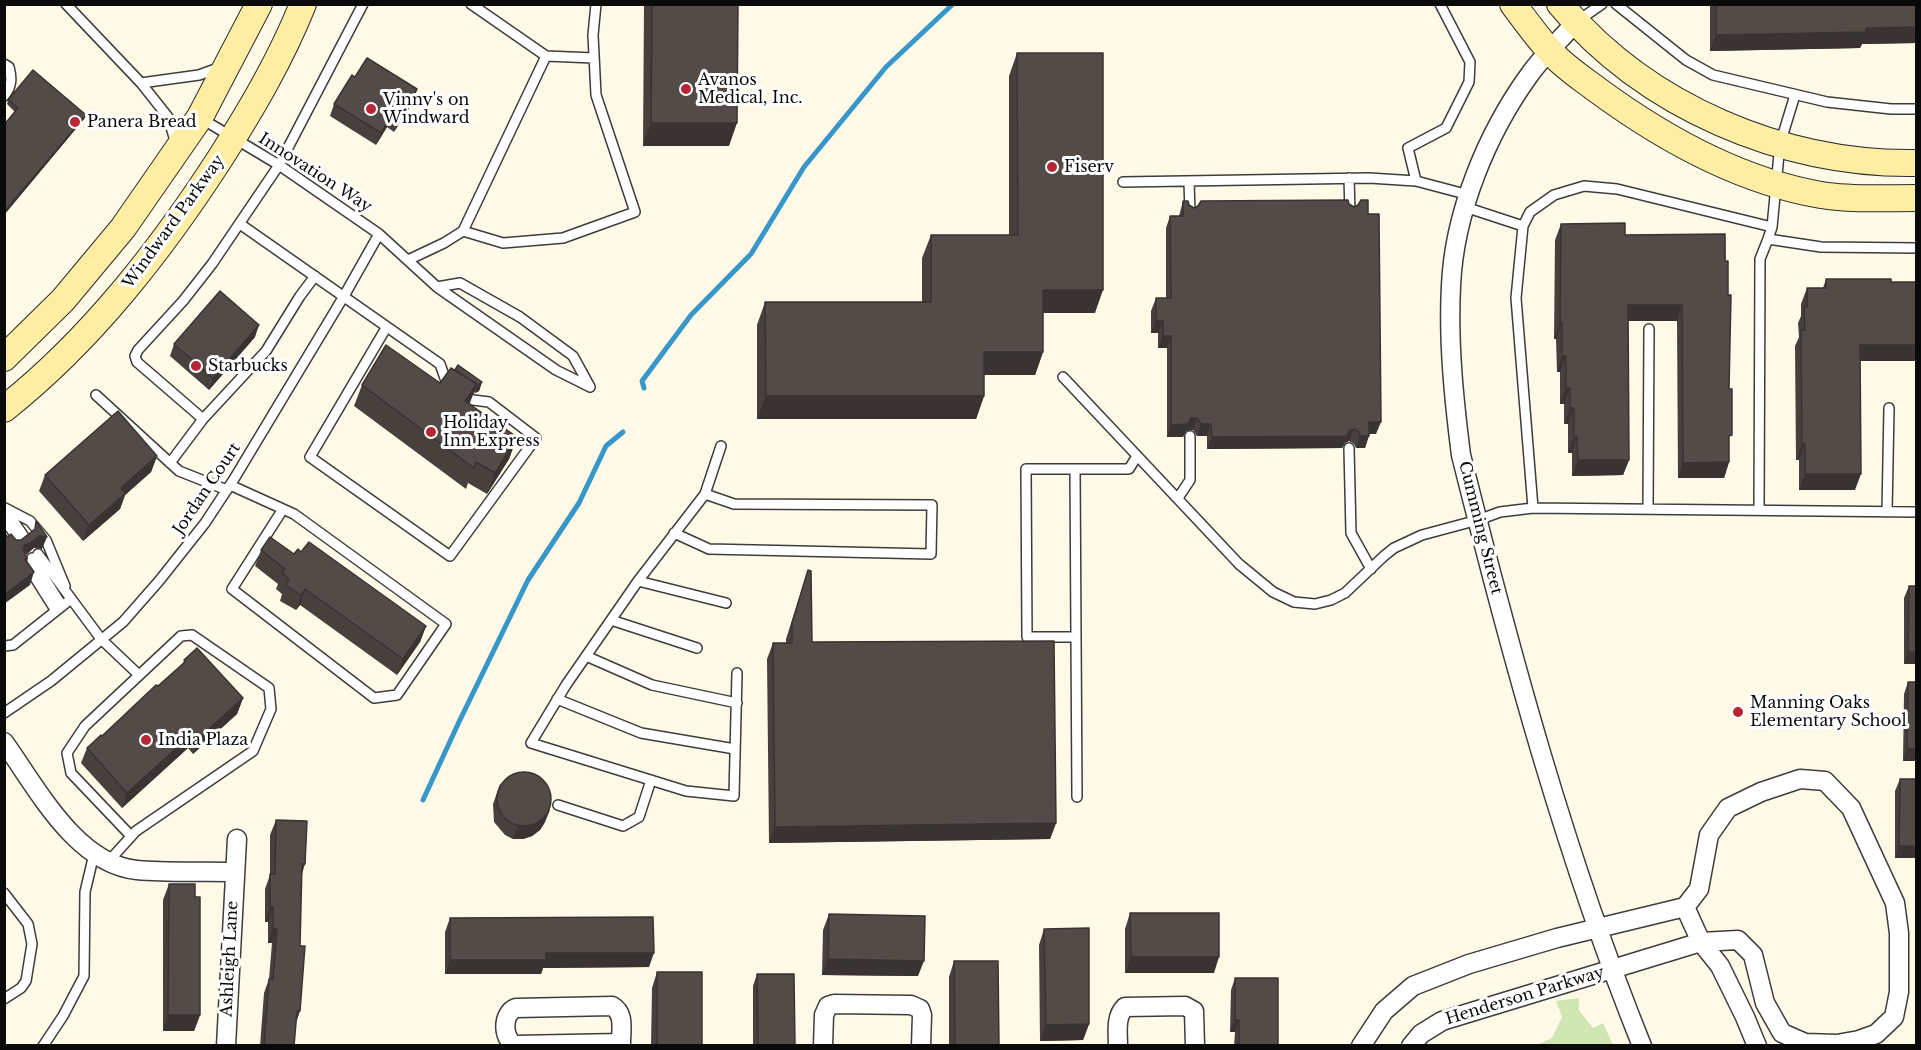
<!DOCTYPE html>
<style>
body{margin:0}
#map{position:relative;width:1921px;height:1050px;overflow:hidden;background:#fff9e7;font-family:"Libre Baskerville",serif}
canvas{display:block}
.frame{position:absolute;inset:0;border:6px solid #0a0a0a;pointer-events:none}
</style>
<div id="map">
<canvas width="1921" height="1050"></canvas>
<div class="frame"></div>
</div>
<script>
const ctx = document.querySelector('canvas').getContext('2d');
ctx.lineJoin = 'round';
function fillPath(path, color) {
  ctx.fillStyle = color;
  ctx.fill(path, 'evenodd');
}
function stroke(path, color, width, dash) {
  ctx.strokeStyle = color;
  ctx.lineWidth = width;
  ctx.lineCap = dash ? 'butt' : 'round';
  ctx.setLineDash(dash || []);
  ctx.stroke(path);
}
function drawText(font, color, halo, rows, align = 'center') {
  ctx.font = font + ' "Libre Baskerville",serif';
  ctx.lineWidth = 6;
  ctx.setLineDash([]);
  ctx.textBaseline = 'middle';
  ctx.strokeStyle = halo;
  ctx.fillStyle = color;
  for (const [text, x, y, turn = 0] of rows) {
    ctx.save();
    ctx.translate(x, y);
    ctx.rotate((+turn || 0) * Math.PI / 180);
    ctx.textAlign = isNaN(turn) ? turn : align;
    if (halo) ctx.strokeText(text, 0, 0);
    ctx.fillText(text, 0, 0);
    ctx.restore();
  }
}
fillPath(new Path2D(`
 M1579 998V1010L1593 1028 1603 1023 1613 1045H1537L1552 1038 1562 1017 1556 1001Z`), '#d1e7b3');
stroke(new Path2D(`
 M644 388 642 381 691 315 751 254 804 167 886 67 953 4
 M423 800 458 724 528 580 579 503 606 446 623 432`), '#3797c9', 5);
const lane = new Path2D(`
 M66 4 141 83 168 117 176 144
 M471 4 546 56 594 58
 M1616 4 1686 60 1713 75 1827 102 1891 109H1916
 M1579 20 1602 4
 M546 56 463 231 503 243 563 238 635 212 596 95 593 35 596 4
 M4 64 9 67C12 78 12 87 4 96
 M141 83 199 75 221 67
 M1795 95 1780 144 1772 227 1768 239 1821 247 1916 248
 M202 119 279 165 366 225 379 234 437 287 556 370 590 387
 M1349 178 1350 212
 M1189 181 1190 213
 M1416 181 1408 148 1446 128 1469 82 1470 62 1440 4
 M1123 182 1369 178 1416 181 1469 195
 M1465 207 1523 226
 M240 224 440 364 447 384 451 386
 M1772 227 1617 189 1584 186 1554 195 1530 212 1523 226 1516 298 1533 508 1916 512
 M408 260 444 243 463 231
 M437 287 460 283 520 317 573 356 590 387
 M386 328 310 457 450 556 536 438 489 402 473 400 463 394
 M1063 377 1239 564 1273 592 1294 602 1315 604 1331 600 1345 593 1384 556 1394 548 1422 535 1478 520 1500 512 1533 508
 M96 395 179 471 227 490
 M203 419 137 362 135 356 138 350 183 301 212 264 279 165 363 4
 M721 446 705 494 638 581 566 685 531 743 686 791 734 796 737 673
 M1349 448 1351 533 1371 569
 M170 463 203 419 266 351 300 296 315 276
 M1075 469 1076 637H1027L1026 469H1129L1137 456
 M230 485 294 514 446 624 397 695 374 698 232 589 283 509
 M1178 498 1190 480V436
 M5 508 30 521 46 540 65 586
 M1648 509 1649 329
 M6 510 25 538
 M1759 510 1760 259 1768 239
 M1887 512 1889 408
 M4 520 20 541
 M674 533 709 549 931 554 932 505 734 504 705 494
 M38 554 101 639 139 675
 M32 558 62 606
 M27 565 56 611
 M638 581 726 603
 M611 620 697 648
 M1076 637 1077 797
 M4 646 13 645 71 599
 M586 656 652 685 737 703
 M557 699 641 733 735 749
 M4 713 51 681 123 622 159 581 205 523 234 479 344 296 379 234
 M558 805 623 826 639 817 651 780
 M108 862 136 831 253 751 271 709 269 688 192 635 181 636 85 726 67 753 71 773 131 836
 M4 893 28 924 32 944 26 981 21 988 4 999
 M43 1046 63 1016 84 976 85 892 94 854`);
const street = new Path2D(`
 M1575 23C1560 40 1543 56 1530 74 1487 133 1454 213 1451 286 1448 342 1454 400 1461 455 1511 655 1565 855 1642 1046
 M4 742C37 788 76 864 137 870 169 873 203 871 235 872
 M1685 907 1701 942 1720 966 1745 1017 1757 1046
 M612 1006C625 1013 621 1029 621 1043L515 1045C502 1039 502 1013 516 1008Z
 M226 1046 237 839
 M823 1046 824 1015 828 1006 834 1004 911 1005 920 1009 922 1015 921 1046
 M1118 1046C1118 1033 1115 1017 1125 1007L1185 1006 1194 1011 1195 1046
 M1361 1046 1384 1011 1413 986 1469 964 1557 938 1685 907 1699 889 1709 835 1728 808 1761 792 1800 779 1825 781 1851 808 1895 903 1899 933V992L1894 1017 1876 1034 1859 1040 1837 1044 1805 1043 1782 1033 1765 1003 1753 955 1738 940 1701 942 1442 1021 1421 1034 1411 1046`);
const secondary = new Path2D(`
 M1513 4C1525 20 1537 37 1550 51 1563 66 1580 77 1596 89 1661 137 1740 181 1821 195 1851 200 1886 198 1916 198
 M1560 4C1646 107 1784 165 1916 163
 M4 358 63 300 123 228 200 117 259 4
 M4 409C91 340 161 250 221 157 252 108 281 59 303 4`);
stroke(lane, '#3d3d3d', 12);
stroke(street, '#3d3d3d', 21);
stroke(secondary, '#2c2c2c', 28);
stroke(lane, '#fff', 9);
stroke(street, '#fff', 18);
stroke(secondary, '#fdeea4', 26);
fillPath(new Path2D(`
 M644 4H738L729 146H643Z
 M1710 4H1917V43L1862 44 1860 48 1710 51Z
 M1017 53 1095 313H1043V352L1035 375H984V396L976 419H757V325L765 302H922V258L931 235H1009V76Z
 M355 77 417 89 413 102 394 132 387 127 376 145 330 116 334 104Z
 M8 100 86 115 84 119 4 215V125L15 112 7 104Z
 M1183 201 1194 208 1349 204 1368 214 1376 434H1369L1365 448H1356L1354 444 1349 441 1345 443 1342 448 1207 449V436H1197L1193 430 1186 431 1183 437H1167V348H1158V333H1151V311L1156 298H1166V228L1170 216H1179Z
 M1561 224 1625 235 1725 234 1729 389V462L1724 478H1678L1677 321H1628L1629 460 1623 475 1572 476V453H1568V424H1564V404H1560V372H1557L1556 339H1554L1555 240Z
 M1826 279 1891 282 1917 361H1860L1855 490H1799V460H1796L1795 346 1799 337 1798 323 1801 316V304L1807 288H1823Z
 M255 337 209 390 170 356 174 344Z
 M458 365 482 382 479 391 475 393 474 392 469 404 517 437 509 459 487 494 468 483 466 489 354 406 362 385 440 383 455 370Z
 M157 456 151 472 125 495 120 509 83 541 39 491 45 475Z
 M261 550 294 554 301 552 426 626 420 642 397 675 300 605 296 610 280 601 282 594 276 589 278 584 255 566Z
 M808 570 812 642 1056 823 1050 839 769 843 767 659 773 643H786V639Z
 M1909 586 1917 664H1904V598Z
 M184 660 243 698 237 714 193 754 188 748 122 808 81 763 87 748 102 736 158 686 183 664Z
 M1908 682H1917V761H1903L1904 694Z
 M1900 779 1917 858H1895V791Z
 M500 784 545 822 540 830 532 836 523 839H513L505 835 494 822 493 804Z
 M276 820 305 864 302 874 294 1046H260L264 993 269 979 272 943H268V922H265V889L270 875V835Z
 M169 884 200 1015 194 1031H163V900Z
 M1130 913 1214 973H1125V929Z
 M829 914 918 976 822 975 823 930Z
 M450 918 649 967 543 968 541 974H445V932Z
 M1044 929 1089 1024 1083 1040 1040 1041 1039 945Z
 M954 961 999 1046H949V977Z
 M657 972 702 1046H651L652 988Z
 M757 974 795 1046H753V986Z
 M1235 978 1278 1046H1234L1235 1032H1230L1231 990Z`), '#47403d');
fillPath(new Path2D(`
 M1917 27V43L1862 44 1860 48 1710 51 1716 35 1866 28Z
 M417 89 413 102 394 132 399 120Z
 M86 115 84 119 4 215V212Z
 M391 115 387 127 376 145 381 133Z
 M651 123H737L729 146H643Z
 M1043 290H1103L1095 313H1035Z
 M1628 305H1682L1677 321H1622Z
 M1156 321H1163L1158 333H1151Z
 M1560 323H1562L1556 339H1554Z
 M259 325 255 337 209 390 213 378Z
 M1163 336H1171L1167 348H1158Z
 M1860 345H1917V361H1854Z
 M984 352H1043L1035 375H976Z
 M1562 356H1566L1560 372H1557Z
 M482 382 479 391 475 393 478 385Z
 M477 384 469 405 465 401Z
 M1566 388H1570L1564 404H1560Z
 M766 396H984L976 419H757Z
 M1570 408H1574L1568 424H1564Z
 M1191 418H1197L1193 430 1186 431 1183 437H1167L1171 425Z
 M1369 422H1381L1376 434H1365Z
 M1201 424H1211L1207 436H1197Z
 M1354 429 1349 441 1345 443 1342 448 1207 449 1212 437 1349 431Z
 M1360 436H1369L1365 448H1356Z
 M517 437 509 459 487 494 495 473Z
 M1574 437H1577L1572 453H1568Z
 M1802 444H1805L1799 460H1796Z
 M157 456 151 472 125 495 120 509 83 541 89 525 121 488Z
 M1578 460H1629L1623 475 1572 476Z
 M1729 462 1724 478H1678L1683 463Z
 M1805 474H1861L1855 490H1799Z
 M39 536 47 537 42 549 34 548 26 555 23 550 25 545Z
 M34 572 30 585 4 604V595Z
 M305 589 300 605 296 610 301 595Z
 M426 626 420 642 397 675 403 659Z
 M1908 652H1917V664H1904Z
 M243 698 237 714 193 754 199 738Z
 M194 732 188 748 122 808 127 793Z
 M1907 749H1917V761H1903Z
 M550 810 545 822 540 830 532 836 523 839H513L518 826Z
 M1056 823 1050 839 769 843 775 827Z
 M1899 846H1917V858H1895Z
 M270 907H273L268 922H265Z
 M273 929H277L272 943H268Z
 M546 953H654L649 967 543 968 541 974H445L450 960Z
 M1131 957H1219L1214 973H1125Z
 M828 959 924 961 918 976 822 975Z
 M297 1011H300L295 1026Z
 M168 1015H200L194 1031H163Z
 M1235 1020H1239L1235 1032H1230Z
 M1089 1024 1083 1040 1040 1041 1046 1025Z`), '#393432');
const building = new Path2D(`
 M652 4H738L737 123H651Z
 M1716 4H1917V27L1866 28V32L1716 35Z
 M1017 53H1103V290H1043V352H984V396H766L765 302H931V235H1018Z
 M367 58 417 89 399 120 391 115 381 133 334 104 352 75 355 77Z
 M33 70 86 115 4 212V125L18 108 8 100Z
 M1348 200 1349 204 1354 207 1358 205 1361 200H1368V214H1379L1381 422H1369V436H1360L1359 432 1354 429 1349 431 1347 436 1212 437 1211 424H1201L1197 418H1191L1188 424 1171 425V336H1163V321H1156V298H1171L1170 216H1183V201H1188L1189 205 1194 208 1198 206 1201 201Z
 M1625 223V235L1725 234V261H1728V295H1731L1729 389H1732V435L1729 436V462L1683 463 1682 305H1628L1629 460H1578L1577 437H1574V408H1570V388H1566V356H1562V323H1560L1561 224Z
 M1826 279H1891V282H1917V345H1860L1861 474H1805V444H1802L1801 330H1805L1804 307H1807V288H1826Z
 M220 291 259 325 213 378 174 344Z
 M386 345 440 383 451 368 477 384 465 401 517 437 495 473 476 462 474 468 362 385Z
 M458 365 482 382 478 385 455 370Z
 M118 411 157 456 121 488 126 493 89 525 45 475Z
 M36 521 47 537 39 536 30 543 25 545 23 550 27 558 25 559 34 572 4 595V533L8 537 11 534 16 540H21L35 529Z
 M270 537 294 554 298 549 301 552 309 542 426 626 403 659 305 589 301 595 286 585 289 579 282 573 285 569 261 550Z
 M808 570 811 571 812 642 1054 641 1056 823 775 827 773 643H792V623Z
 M1909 586H1917V652H1908Z
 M197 648 243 698 199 738 194 732 127 793 87 748 101 735 102 736 156 685 158 686 186 661 184 660Z
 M1908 682H1917V749H1907Z
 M497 799a27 27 0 1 1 54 0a27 27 0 1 1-54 0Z
 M1900 779H1917V846H1899Z
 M276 820 307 821 305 864H302L300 946H305L300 1011H297L294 1046H264L269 979H273L277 929H273V907H270V874H275Z
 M169 884H195V897H200V1015H168Z
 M1130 913H1219V957H1131Z
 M829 914 925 916 924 961 828 959Z
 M653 917 654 953H546V960H450V918Z
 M1089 928V1024L1046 1025 1044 929Z
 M954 961H998L999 1046H955Z
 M657 972H702V1046H657Z
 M757 974H794L795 1046H758Z
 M1235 978H1278V1046H1239V1020H1235Z`);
fillPath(building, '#524b47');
stroke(building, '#393432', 1.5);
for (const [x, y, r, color] of [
 [686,89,6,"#b62635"],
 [371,109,6,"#b62635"],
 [75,122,6,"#b62635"],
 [1052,167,6,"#b62635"],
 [196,366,6,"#b62635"],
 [431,432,6,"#b62635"],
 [1738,712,6,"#b62635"],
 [146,740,6,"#b62635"]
]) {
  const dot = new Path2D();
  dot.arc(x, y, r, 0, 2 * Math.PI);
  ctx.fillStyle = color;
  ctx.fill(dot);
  stroke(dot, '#fff', 2);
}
drawText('16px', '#0a0a0a', '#fff', [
 ["Avanos",698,80],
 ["Medical, Inc.",698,98],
 ["Vinny's on",383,100],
 ["Windward",383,118],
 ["Panera Bread",87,122],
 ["Fiserv",1064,167],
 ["Starbucks",208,366],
 ["Holiday",443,423],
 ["Inn Express",443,441],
 ["Manning Oaks",1750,703],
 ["Elementary School",1750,721],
 ["India Plaza",158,740]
], 'left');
drawText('16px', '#0a0a0a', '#fff', [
 ["Innovation Way",315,173,33],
 ["Windward Parkway",174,222,-54],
 ["Jordan Court",207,489,-56],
 ["Cumming Street",1480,528,76],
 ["Ashleigh Lane",230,959,-87],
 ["Henderson Parkway",1525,996,-17]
]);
</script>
